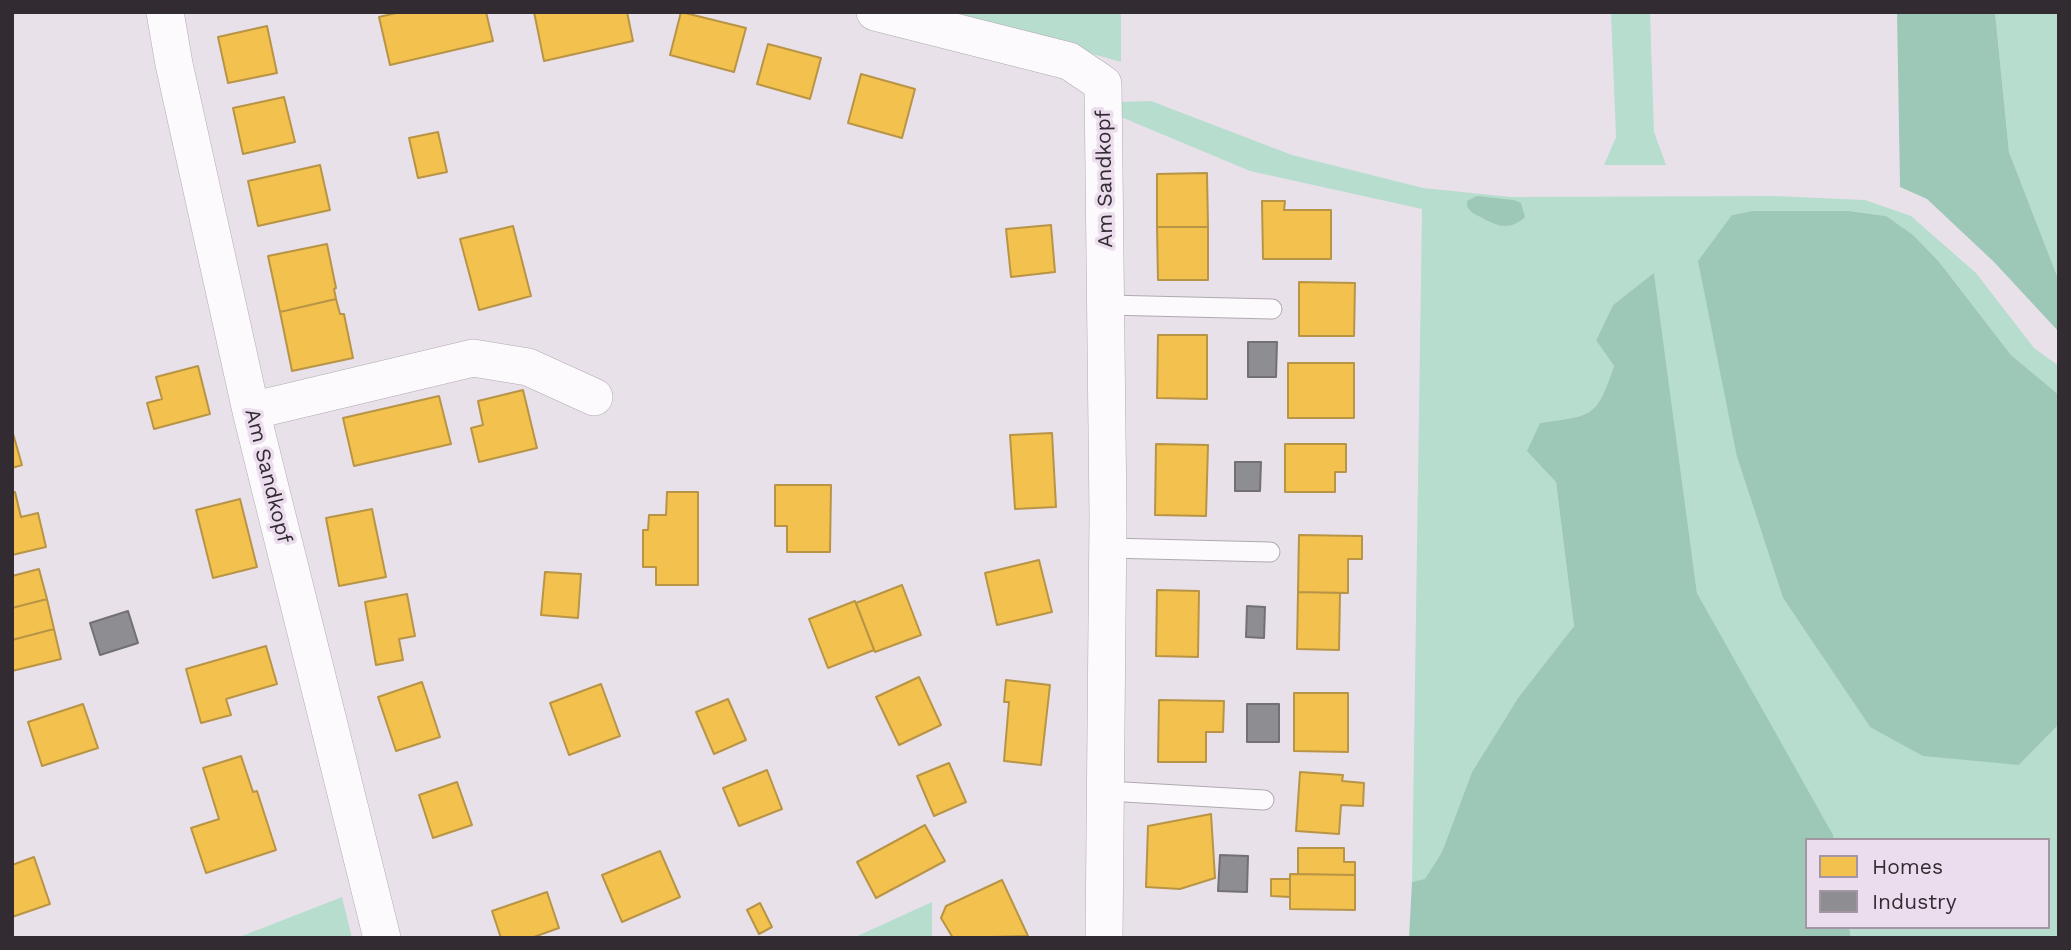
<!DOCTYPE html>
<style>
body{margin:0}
#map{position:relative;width:2071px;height:950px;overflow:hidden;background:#e9e1ea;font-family:"Work Sans",sans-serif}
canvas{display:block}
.frame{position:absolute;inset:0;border:14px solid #322c32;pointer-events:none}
.legend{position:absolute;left:1805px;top:838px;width:245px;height:91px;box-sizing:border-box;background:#ecddee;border:2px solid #a296a3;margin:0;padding:9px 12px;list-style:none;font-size:21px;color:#322c32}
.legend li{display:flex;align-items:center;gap:14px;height:35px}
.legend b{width:35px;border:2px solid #a296a3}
</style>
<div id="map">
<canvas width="2071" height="950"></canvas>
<div class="frame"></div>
<ul class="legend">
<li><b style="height:19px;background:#f2c14e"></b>Homes</li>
<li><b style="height:19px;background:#8d8d92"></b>Industry</li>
</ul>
</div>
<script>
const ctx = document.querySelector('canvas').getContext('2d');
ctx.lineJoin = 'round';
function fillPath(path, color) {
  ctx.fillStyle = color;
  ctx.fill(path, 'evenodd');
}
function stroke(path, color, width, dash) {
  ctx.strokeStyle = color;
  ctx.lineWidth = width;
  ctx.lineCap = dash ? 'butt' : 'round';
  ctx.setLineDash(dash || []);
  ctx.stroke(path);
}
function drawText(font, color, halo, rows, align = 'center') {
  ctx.font = font + ' "Work Sans",sans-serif';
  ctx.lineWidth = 7;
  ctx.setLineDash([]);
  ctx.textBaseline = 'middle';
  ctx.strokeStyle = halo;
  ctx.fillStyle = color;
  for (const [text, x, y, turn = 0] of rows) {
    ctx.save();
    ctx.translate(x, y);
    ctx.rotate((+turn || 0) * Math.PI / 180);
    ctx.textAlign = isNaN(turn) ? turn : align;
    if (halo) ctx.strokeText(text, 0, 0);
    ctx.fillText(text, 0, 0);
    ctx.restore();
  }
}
fillPath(new Path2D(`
 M944 12H1121V62Z
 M1611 12H1650L1654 132 1666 165H1604L1616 137Z
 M1995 12H2059V281L2009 152Z
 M1151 101 1292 155 1423 188 1511 197 1775 196 1865 200 1911 216 1976 273 2034 348 2059 366V395L2011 355 1940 263 1886 216 1849 211H1752L1732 215 1737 457 1783 598 1870 727 2019 765 2059 724V938H1851L1849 927H2048V840H1834L1697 593 1654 274 1613 305 1596 339 1614 366C1596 419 1593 415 1540 423L1556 482 1574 626 1518 698 1472 772 1442 852 1425 880 1412 882 1422 209 1250 171 1121 117 1120 102Z
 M342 897 352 938H237Z
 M932 902V938H853Z`), '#b7ddce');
fillPath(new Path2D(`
 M1897 12H1995L2009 152 2059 281V332L1994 262 1927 199 1900 187Z
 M1477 196 1514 200 1521 203 1525 217C1511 230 1499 227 1484 219 1476 214 1471 214 1467 206V201Z
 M1752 211H1849L1886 216 1913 235 1940 263 2011 355 2059 395V724L2019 765 1923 756 1870 727 1783 598 1737 457 1698 261 1732 215Z
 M1654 273 1697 593 1833 835 1834 840H1807V927H1849L1851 938H1409L1412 882 1425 879 1442 852 1472 772 1518 698 1574 626 1556 482 1527 451 1540 423C1593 415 1596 419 1614 366L1596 340 1613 305Z`), '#9dc8b8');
const homes = new Path2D(`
 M400 12H486L493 41 390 65 379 17Z
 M534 12H627L633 41 544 61Z
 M681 12 746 28 734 72 670 55Z
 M267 26 277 73 228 83 218 37Z
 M768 44 821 58 810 99 757 84Z
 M861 74 915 89 902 138 848 123Z
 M284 97 295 142 243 154 233 108Z
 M438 132 447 172 418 178 409 138Z
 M320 165 330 210 258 226 248 181Z
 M1207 173 1208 227H1157V174Z
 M1262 201H1285L1284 210H1331V259H1263Z
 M1051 225 1055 272 1011 277 1006 229Z
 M513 226 531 296 479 310 460 239Z
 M1157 227H1208V280H1158Z
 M327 244 336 288 334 289 336 299 280 312 268 256Z
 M1299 282 1355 283 1354 336H1299Z
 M336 299 340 314H344L353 358 292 371 280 312Z
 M1158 335H1207V399L1157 398Z
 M1288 363H1354V418H1288Z
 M198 366 210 414 154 429 147 403 162 399 156 377Z
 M523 390 537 448 479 462 471 428 483 425 478 401Z
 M439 396 451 444 354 466 343 418Z
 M12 430 22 465 12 468Z
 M1052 433 1056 507 1015 509 1010 435Z
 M1156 444 1208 445 1206 516 1155 515Z
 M1285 444H1346V472H1335V492H1285Z
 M775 485H831L830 552H787V526H775Z
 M15 492 21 517 38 513 46 547 12 555V493Z
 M667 492H698V585H656V567H643V530H648L649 515H666Z
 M240 499 257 567 213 578 196 510Z
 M372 509 386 577 339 586 326 518Z
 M1299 535 1362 536V559H1348V593L1298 592Z
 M1039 560 1052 612 997 625 985 573Z
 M39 569 47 599 12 608V576Z
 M545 572 581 574 578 618 541 615Z
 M902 585 921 635 875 652 856 603Z
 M1157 590 1199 591 1198 657 1156 656Z
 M1298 592 1340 593 1339 650 1297 649Z
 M407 594 415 636 399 639 403 660 376 665 365 602Z
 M47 599 54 629 12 640V608Z
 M855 601 874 650 828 668 809 619Z
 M54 629 61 659 12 671V640Z
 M266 646 277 684 226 699 231 715 201 723 186 669Z
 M919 677 941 725 899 745 876 697Z
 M1006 680 1050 685 1041 765 1004 761 1009 702H1004Z
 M422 682 440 737 396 751 378 697Z
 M601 684 620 736 569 755 550 703Z
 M1294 693H1348V752L1294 751Z
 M728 699 746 740 714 754 696 712Z
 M1159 700 1224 701 1223 732H1206V762H1158Z
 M83 704 98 748 42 766 28 722Z
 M241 756 253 792 257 791 276 850 206 873 191 828 219 819 203 768Z
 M949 763 966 802 934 816 917 776Z
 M767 770 782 809 739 826 723 788Z
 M1300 772 1343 775 1342 781 1364 783 1363 806 1341 805 1339 834 1296 831Z
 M457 782 472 825 433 838 419 795Z
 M1211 814 1215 878 1180 889 1146 887 1148 826Z
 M925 825 945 861 876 898 857 862Z
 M1298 848H1344V862H1355V875L1298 874Z
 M660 851 680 897 622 922 602 875Z
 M34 857 50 904 12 917V865Z
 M1290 874 1355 875V910L1290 909Z
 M1271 879H1290V897L1271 896Z
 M1002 880 1028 936 953 938 941 918 946 906Z
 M547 892 559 928 531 938H501L492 911Z
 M760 903 772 927 759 934 747 910Z`);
fillPath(homes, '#f2c14e');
stroke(homes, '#b89446', 2);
const industry = new Path2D(`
 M1248 342H1277L1276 377H1248Z
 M1235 462H1261L1260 491H1235Z
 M1247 606 1265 607 1264 638 1246 637Z
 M128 611 138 643 100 655 90 623Z
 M1247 704H1279V742H1247Z
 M1220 855 1248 856 1247 892 1218 891Z`);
fillPath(industry, '#8d8d92');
stroke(industry, '#727075', 2);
const lane = new Path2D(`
 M1107 305 1272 309
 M1108 548 1270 552
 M1107 791 1264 800`);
const street = new Path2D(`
 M165 12 174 64 251 411 382 938
 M875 12 1069 61 1103 84 1108 517 1104 938
 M251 411 473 358 528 367 594 397`);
stroke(lane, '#afa9b0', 21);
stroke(street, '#afa9b0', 38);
stroke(lane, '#fcfafc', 19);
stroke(street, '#fcfafc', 37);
drawText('21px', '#322c32', '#ecddee', [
 ["Am Sandkopf",1105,179,-91],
 ["Am Sandkopf",268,476,76]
]);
</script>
